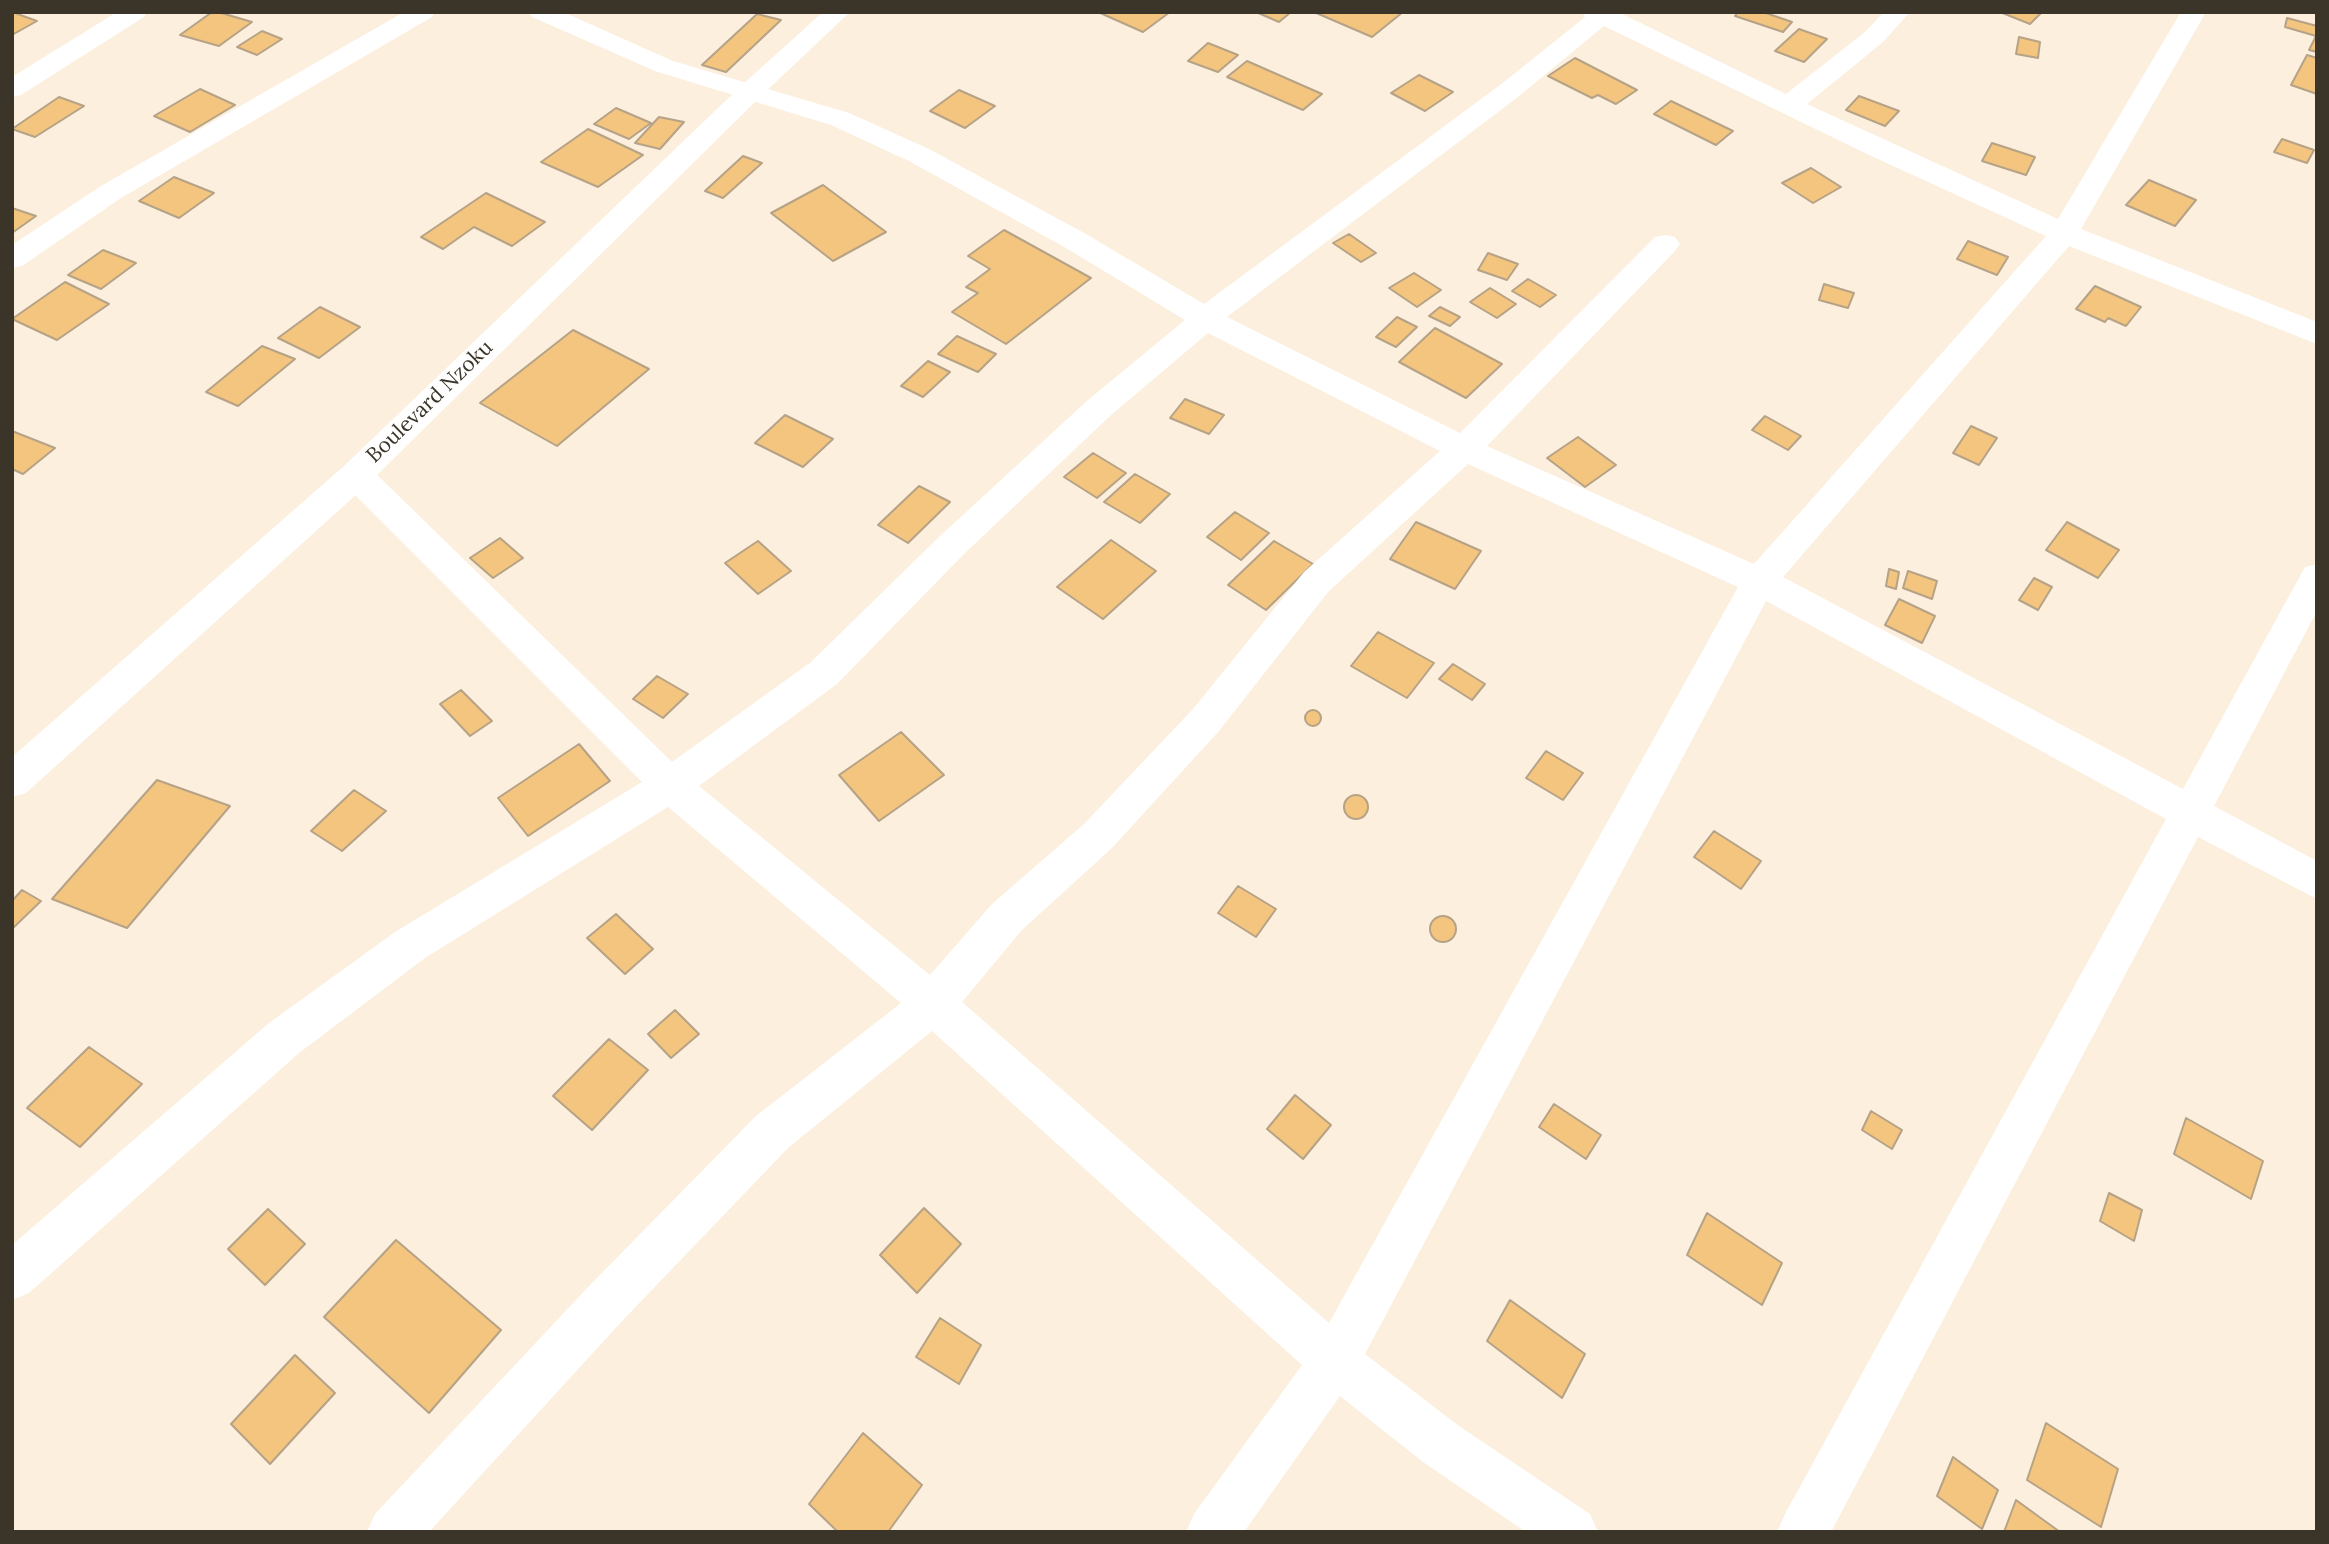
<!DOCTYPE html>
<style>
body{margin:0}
#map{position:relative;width:2329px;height:1544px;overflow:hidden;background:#fcefdd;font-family:Lora,serif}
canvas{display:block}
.frame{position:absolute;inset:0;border:14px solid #3b3428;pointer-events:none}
</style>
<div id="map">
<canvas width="2329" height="1544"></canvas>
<div class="frame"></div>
</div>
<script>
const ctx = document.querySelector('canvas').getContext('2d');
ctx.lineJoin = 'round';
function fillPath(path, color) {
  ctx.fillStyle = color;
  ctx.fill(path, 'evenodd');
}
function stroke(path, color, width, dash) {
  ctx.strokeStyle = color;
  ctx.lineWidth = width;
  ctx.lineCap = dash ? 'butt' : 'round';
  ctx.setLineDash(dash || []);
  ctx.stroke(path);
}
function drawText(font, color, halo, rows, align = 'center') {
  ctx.font = font + ' Lora,serif';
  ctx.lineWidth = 6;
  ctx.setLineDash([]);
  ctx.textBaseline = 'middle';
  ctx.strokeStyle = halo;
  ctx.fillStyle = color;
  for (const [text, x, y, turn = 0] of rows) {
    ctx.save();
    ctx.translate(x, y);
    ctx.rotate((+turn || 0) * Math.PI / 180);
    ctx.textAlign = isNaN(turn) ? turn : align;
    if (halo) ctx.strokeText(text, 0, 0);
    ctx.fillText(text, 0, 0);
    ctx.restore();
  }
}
const building = new Path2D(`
 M12 12 37 21 12 35Z
 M212 12H218L252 22 219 46 180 35Z
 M1098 12H1170L1143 32Z
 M1256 12H1291L1279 22Z
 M1314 12H1403L1372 37Z
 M1738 12H1763L1792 22 1783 32 1735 16Z
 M2000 12H2042L2030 24Z
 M757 14 781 20 726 72 702 65Z
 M2287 18 2317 26V52L2309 50 2316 36 2285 27Z
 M1799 29 1827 39 1804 62 1775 51Z
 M262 31 282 39 257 55 237 47Z
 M2019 37 2040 42 2038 58 2016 54Z
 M1208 43 1238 55 1218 72 1188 61Z
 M2307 55 2317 58V94L2291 85Z
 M1575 58 1637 90 1616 104 1598 95 1592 98 1548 76Z
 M1247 61 1322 94 1303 110 1227 77Z
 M1419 75 1453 92 1425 111 1391 93Z
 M200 89 235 105 190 132 154 116Z
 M959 90 995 106 965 128 930 111Z
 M1859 96 1899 111 1885 126 1846 110Z
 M59 97 84 106 35 137 12 129Z
 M1671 101 1733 131 1716 145 1654 114Z
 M616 108 651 123 629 139 594 124Z
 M659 117 684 122 660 149 635 143Z
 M588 129 643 155 598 187 541 162Z
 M2282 139 2314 150 2307 163 2274 152Z
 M1992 143 2035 157 2026 175 1982 161Z
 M743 156 762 163 723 198 705 191Z
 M1811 168 1841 187 1813 203 1782 183Z
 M174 177 214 193 179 218 139 201Z
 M2149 180 2196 200 2175 226 2126 205Z
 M823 185 886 232 833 261 771 213Z
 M486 193 545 222 512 246 474 227 443 249 421 237Z
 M12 208 36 216 12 233Z
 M1004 230 1091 278 1006 344 952 312 978 293 966 287 990 269 968 256Z
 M1349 234 1376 253 1361 262 1333 243Z
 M1968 241 2008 257 1997 275 1957 259Z
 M103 250 136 263 101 289 68 275Z
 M1488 253 1518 264 1507 280 1478 270Z
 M1414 273 1441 290 1417 307 1389 288Z
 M1528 279 1556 295 1540 307 1512 291Z
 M65 282 109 304 57 340 12 319Z
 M1824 284 1854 293 1848 308 1819 300Z
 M2095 286 2141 307 2126 326 2108 318 2105 322 2076 309Z
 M1490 288 1516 304 1497 318 1470 302Z
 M320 307 360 327 319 358 278 338Z
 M1440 307 1460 317 1450 326 1429 316Z
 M1397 317 1417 327 1396 347 1376 337Z
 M1435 328 1502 364 1466 398 1399 362Z
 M573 330 649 369 557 446 480 403Z
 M957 336 996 354 978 372 938 354Z
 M262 346 295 359 238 406 206 392Z
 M928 361 950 372 923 397 901 386Z
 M1185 399 1224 415 1209 434 1170 418Z
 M785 415 833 439 803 467 755 443Z
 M1765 416 1801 436 1788 450 1752 430Z
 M1971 426 1997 438 1979 465 1953 453Z
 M12 431 55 448 23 474 12 469Z
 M1578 437 1616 465 1585 487 1547 458Z
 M1093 453 1126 473 1097 498 1064 477Z
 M1135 474 1170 494 1140 523 1104 502Z
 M919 486 950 502 908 543 878 525Z
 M1235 512 1269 533 1241 560 1207 537Z
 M1416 522 1481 551 1455 589 1390 559Z
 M2067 522 2119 550 2098 578 2046 550Z
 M500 538 523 558 493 578 470 558Z
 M1111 540 1156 571 1103 619 1057 587Z
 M758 541 791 571 758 594 725 563Z
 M1274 541 1313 564 1266 610 1228 585Z
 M1889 569 1899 572 1896 589 1886 586Z
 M1908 571 1937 581 1932 599 1903 588Z
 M2034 578 2052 587 2038 610 2019 600Z
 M1899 599 1935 616 1922 643 1885 625Z
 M1378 632 1434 663 1407 698 1351 666Z
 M1453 664 1485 684 1472 700 1439 679Z
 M657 676 688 694 663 718 633 699Z
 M461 690 492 721 470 736 440 704Z
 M1305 718a8 8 0 1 1 16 0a8 8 0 1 1-16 0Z
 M901 732 944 775 879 821 839 775Z
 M579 744 610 781 528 836 498 798Z
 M1546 751 1583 773 1563 800 1526 778Z
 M157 780 230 806 127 928 52 899Z
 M354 790 386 811 342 851 311 831Z
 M1344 807a12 12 0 1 1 24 0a12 12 0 1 1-24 0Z
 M1714 831 1761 861 1741 889 1694 857Z
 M1238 886 1276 909 1256 937 1218 913Z
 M22 890 41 901 12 929V901Z
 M616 914 653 949 625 974 587 938Z
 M1430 929a13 13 0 1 1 26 0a13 13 0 1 1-26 0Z
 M675 1010 699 1034 671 1058 648 1034Z
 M609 1039 648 1070 592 1130 553 1096Z
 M89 1047 142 1084 80 1147 27 1108Z
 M1295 1095 1331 1125 1303 1159 1267 1129Z
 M1554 1104 1601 1135 1586 1159 1539 1127Z
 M1871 1111 1902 1130 1892 1149 1862 1130Z
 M2186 1118 2263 1161 2251 1199 2174 1154Z
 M2109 1193 2142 1210 2134 1241 2100 1221Z
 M924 1208 961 1244 917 1293 880 1255Z
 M268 1209 305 1244 265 1285 228 1249Z
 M1707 1213 1782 1263 1762 1305 1687 1255Z
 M396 1240 501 1330 429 1413 324 1317Z
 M1510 1300 1585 1354 1562 1398 1487 1341Z
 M940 1318 981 1345 959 1384 916 1357Z
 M295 1355 335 1393 270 1464 231 1424Z
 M2046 1423 2118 1469 2101 1527 2027 1480Z
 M863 1433 922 1485 888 1532H838L809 1504Z
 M1953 1457 1998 1490 1982 1529 1937 1496Z
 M2016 1500 2060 1532H2004Z`);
fillPath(building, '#f3c57e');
stroke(building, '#b6a286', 2);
fillPath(new Path2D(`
 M117 12H147L144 17 21 95 12 97V77Z
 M404 12H435L432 17 121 198 22 266 12 268V245L101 186Z
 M529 12H563L673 61 849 113 929 149 1086 234 1204 304 1500 85 1585 17 1582 12H1618L1786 94 1865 32 1884 12H1910L1883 42 1807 104 2058 219 2181 12H2206L2081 229 2317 322V344L2069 246 1783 577 2183 789 2305 567 2317 564V611L2214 806 2317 861V899L2198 837 1831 1532H1777L1785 1514 2166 819 1766 601 1365 1354 1459 1426 1590 1514 1598 1532H1526L1423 1462 1340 1396 1244 1532H1186L1194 1514 1302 1365 932 1031 788 1148 624 1319 429 1532H367L375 1514 590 1285 756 1116 901 1003 668 807 425 958 299 1053 29 1293 12 1300V1245L269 1023 395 932 642 782 344 484 339 475 344 466 356 463 368 466 672 762 811 662 940 536 1088 400 1185 320 1066 248 909 161 831 125 655 71 532 17ZM1604 26 1867 154 2046 236 1754 564 1487 446 1675 251 1680 244 1675 237 1665 235 1655 237 1460 433 1227 317 1518 97ZM1208 333 1440 451 1304 572 1193 709 1084 824 992 904 930 975 699 786 837 684 964 554 1110 416ZM1468 464 1738 587 1329 1323 962 1002 1022 930 1112 848 1219 731 1328 592Z`), '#fff');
fillPath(new Path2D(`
 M823 12H850L760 97 368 484 26 793 12 797V757L344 466 742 85Z`), '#fff');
drawText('21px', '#3b3428', '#fefefe', [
 ["Boulevard Nzoku",430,402,-44]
]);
</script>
